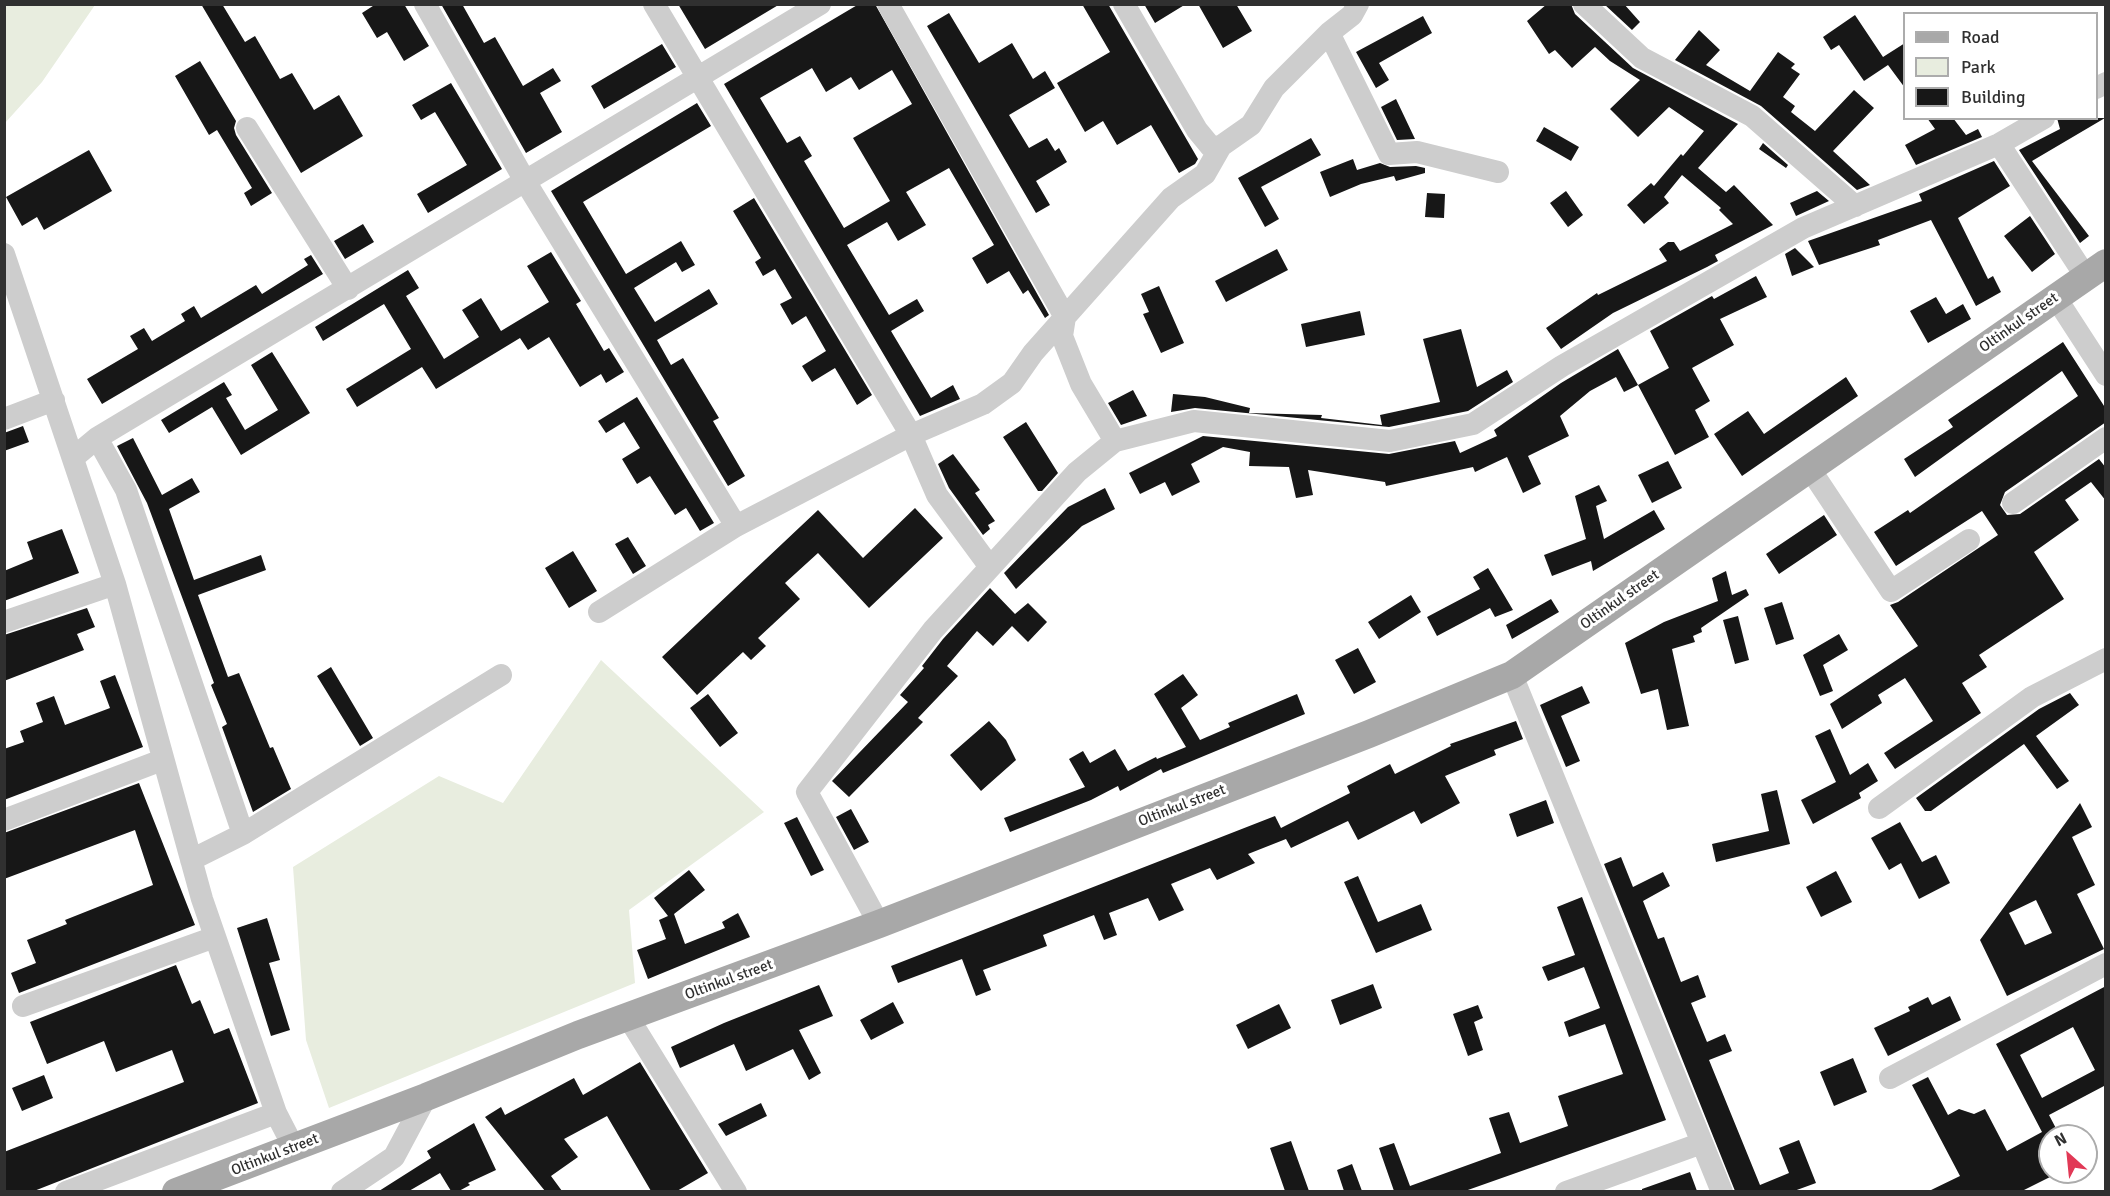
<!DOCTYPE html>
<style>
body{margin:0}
#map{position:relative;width:2110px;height:1196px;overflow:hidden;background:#fff;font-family:Signika,sans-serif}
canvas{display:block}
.frame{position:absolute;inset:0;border:6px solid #303030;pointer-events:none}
.legend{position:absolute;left:1903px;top:12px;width:195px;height:108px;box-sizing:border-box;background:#fff;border:2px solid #acacac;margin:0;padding:8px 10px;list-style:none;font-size:18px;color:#303030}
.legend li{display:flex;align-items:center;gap:12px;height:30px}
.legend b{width:30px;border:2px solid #acacac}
.north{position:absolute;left:2038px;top:1124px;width:60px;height:60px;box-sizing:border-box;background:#fff;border:2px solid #acacac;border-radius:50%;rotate:333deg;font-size:16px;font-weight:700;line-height:24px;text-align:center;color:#303030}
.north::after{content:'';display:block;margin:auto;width:21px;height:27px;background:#e13956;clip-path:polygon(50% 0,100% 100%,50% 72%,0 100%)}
</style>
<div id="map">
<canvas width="2110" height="1196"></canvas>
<div class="frame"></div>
<ul class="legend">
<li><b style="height:8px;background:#a8a8a8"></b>Road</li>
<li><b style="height:16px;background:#e8eddf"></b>Park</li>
<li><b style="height:16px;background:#171717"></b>Building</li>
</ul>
<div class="north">N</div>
</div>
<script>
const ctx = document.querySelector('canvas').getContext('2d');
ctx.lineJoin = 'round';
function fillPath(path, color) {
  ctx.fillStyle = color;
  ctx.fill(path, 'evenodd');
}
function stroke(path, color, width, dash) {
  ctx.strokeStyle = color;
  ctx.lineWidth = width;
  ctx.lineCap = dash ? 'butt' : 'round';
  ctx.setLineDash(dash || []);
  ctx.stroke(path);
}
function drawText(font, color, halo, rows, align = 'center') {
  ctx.font = font + ' Signika,sans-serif';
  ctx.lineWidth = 6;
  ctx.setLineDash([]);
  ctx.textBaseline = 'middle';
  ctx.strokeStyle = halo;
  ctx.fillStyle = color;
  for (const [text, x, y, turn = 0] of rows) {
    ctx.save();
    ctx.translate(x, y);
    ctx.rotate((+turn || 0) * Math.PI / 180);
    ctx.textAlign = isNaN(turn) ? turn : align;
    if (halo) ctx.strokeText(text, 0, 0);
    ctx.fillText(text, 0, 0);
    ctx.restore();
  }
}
fillPath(new Path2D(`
 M5 4 95 5 42 82 5 123Z
 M601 660 764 812 629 910 635 983 329 1108 306 1040 293 867 439 776 503 803Z`), '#e8eddf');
fillPath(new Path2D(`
 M201 4H222L245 42 255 36 280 79 292 73 314 110 339 95 363 136 301 173Z
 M376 4H404L429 46 404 61 387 32 377 38 362 13Z
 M441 4H462L484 43 495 37 523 86 553 68 561 81 540 93 562 132 526 153Z
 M678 4H780L705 49Z
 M859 4H875L1049 315 1045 318 1028 290 1023 294 1009 271 987 284 972 258 994 245 949 168 906 192 926 225 898 241 887 222 847 245 889 315 917 299 924 311 891 331 931 398 953 385 960 399 920 416 724 84ZM812 68 826 92 851 77 859 90 892 70 912 104 853 138 890 201 844 228 804 161 812 156 800 136 787 143 760 98Z
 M1082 4H1108L1198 159 1195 164 1179 173 1151 125 1117 145 1103 121 1085 132 1057 83 1110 52Z
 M1144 4H1186L1155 23Z
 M1198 4H1236L1252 31 1223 48Z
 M1547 4H1571L1575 14 1633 68 1738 124 1698 168 1726 192 1734 185 1773 225 1715 255 1718 261 1707 267 1613 313 1561 349 1546 328 1597 293 1598 295 1667 261 1659 249 1668 242H1674L1680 251 1733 224 1719 210 1721 208 1682 175 1664 197 1669 203 1644 224 1627 205 1651 183 1654 186 1681 154 1683 156 1704 131 1669 107 1638 137 1610 109 1640 80 1610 61 1595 47 1572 68 1555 50 1549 54 1527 21Z
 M1604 4H1624L1640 22 1632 30Z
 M949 13 979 63 1012 43 1033 79 1045 71 1055 88 1009 115 1029 148 1047 138 1055 151 1059 148 1067 162 1036 181 1050 205 1036 213 927 26Z
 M1855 15 1883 57 1905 43V88L1888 65 1864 81 1839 45 1831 50 1823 37Z
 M1423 16 1432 33 1379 63 1389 80 1376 88 1356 52Z
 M1699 30 1720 50 1706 65 1750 91 1778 52 1795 64 1791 68 1800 74 1783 97 1795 106 1791 112 1815 131 1854 90 1874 108 1833 151 1870 185 1857 190 1761 106 1675 60Z
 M662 44 676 67 604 109 591 86Z
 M200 61 236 121 234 128 236 135 272 193 251 206 244 193 252 188 217 130 209 135 175 76Z
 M451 83 502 169 428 213 417 194 467 165 435 112 421 120 412 105Z
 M1396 99 1415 139 1397 140 1381 107Z
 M697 103 711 126 583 202 626 274 681 241 695 265 682 272 676 262 634 288 655 322 709 289 718 304 657 340 671 365 683 358 719 418 713 421 745 476 728 486 551 191Z
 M1927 118H1953L1966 135 1978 129 1982 137 1916 165 1905 145 1935 129Z
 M2057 118H2105L2032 161 2089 236 2080 243 2019 150 2060 129Z
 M1544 127 1579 147 1571 161 1536 141Z
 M1311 138 1321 155 1261 187 1279 219 1265 227 1238 178Z
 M1763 143 1788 165 1786 168 1759 149Z
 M89 150 112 191 44 230 37 217 22 226 6 197Z
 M1353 159 1357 170 1380 163 1390 167 1416 166 1425 168V173L1396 181 1394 176 1361 184 1330 197 1320 172Z
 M1994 161 2010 186 1958 218 1988 279 1993 276 2001 292 1976 306 1931 220 1878 240 1880 245 1819 265 1808 241 1922 201 1919 194Z
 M1566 191 1583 215 1568 227 1550 203Z
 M1817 191 1829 201 1796 216 1790 203Z
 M1427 193 1445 194 1444 218 1425 217Z
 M754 198 872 395 857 405 835 368 812 382 802 366 826 351 806 316 792 325 780 304 792 298 775 269 763 276 755 262 761 258 733 211Z
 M2030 216 2055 254 2032 272 2004 236Z
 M363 224 374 242 345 259 334 241Z
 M1795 248 1814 267 1792 276 1785 254Z
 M1277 249 1288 270 1226 302 1215 281Z
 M551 252 581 301 576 304 604 351 609 348 624 372 606 383 601 374 580 387 549 337 528 350 520 338 436 389 422 367 357 407 346 389 411 349 384 304 323 341 315 327 408 270 419 288 406 296 444 359 479 337 462 310 481 298 501 331 549 302 527 266Z
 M311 255 323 274 102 404 87 379 138 349 130 336 144 328 152 341 185 321 181 314 194 306 201 318 256 285 262 294 308 265 304 259Z
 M1756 276 1767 297 1720 319 1734 345 1692 368 1710 401 1695 410 1709 437 1675 455 1638 385 1669 368 1650 331 1712 296 1714 299Z
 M1159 286 1184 343 1161 353 1143 314 1149 312 1141 294Z
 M1936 297 1946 314 1963 304 1971 319 1928 343 1910 311Z
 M1360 311 1365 335 1306 347 1301 324Z
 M1461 329 1477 387 1507 370 1513 382 1468 411 1389 427 1195 408 1171 412 1173 394 1205 397 1250 408 1249 413 1322 415 1321 418 1382 425 1380 415 1440 402 1423 339Z
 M2063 342 2106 409V422L2005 492 2000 505 2007 515 2020 514 2099 459 2106 468V501L2091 482 2065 500 2079 520 2034 552 2064 599 1979 655 1987 667 1962 683 1981 713 1895 769 1884 753 1933 721 1905 678 1878 695 1882 703 1842 729 1830 704 1918 646 1890 605 1898 602 1998 535 1982 511 1896 566 1874 532 1908 510 1910 513 2078 396 2062 371 1915 477 1904 459 1953 427 1948 420Z
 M1618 349 1638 385 1624 392 1616 377 1590 391 1560 416 1569 436 1528 456 1541 484 1523 493 1507 457 1475 472 1473 467 1386 486 1385 482 1308 470 1313 495 1296 498 1289 467 1249 466 1250 452 1223 447 1191 464 1200 482 1172 496 1165 482 1140 494 1129 473 1203 436 1389 454 1455 441 1460 453 1497 436 1494 430 1561 383Z
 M272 352 310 413 241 455 212 407 169 433 161 420 224 382 232 395 226 398 245 430 278 410 251 365Z
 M1846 377 1858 396 1742 476 1714 434 1748 411 1764 434Z
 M1133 390 1147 416 1121 425 1108 403Z
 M637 397 714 523 700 531 686 508 675 515 650 476 637 484 622 459 640 448 624 422 606 433 598 421Z
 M1026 422 1058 473 1042 491H1038L1003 437Z
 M23 426 29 442 4 451V433Z
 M133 438 162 495 192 478 200 492 169 509 194 580 261 555 266 570 198 595 228 677 239 673 270 748 273 747 291 789 253 812 222 727 227 724 211 685 214 683 147 503 117 446Z
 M953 454 980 490 975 493 995 521 988 525 990 529 983 535 949 488 938 464Z
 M1668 461 1682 488 1652 503 1638 475Z
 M1599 485 1607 501 1596 506 1604 539 1654 510 1665 529 1593 571 1591 561 1552 576 1544 555 1586 539 1575 496Z
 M1105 488 1115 509 1082 526 1016 589 1004 573 1068 507Z
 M915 508 943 538 869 608 818 553 785 583 800 599 758 638 766 646 751 660 743 652 697 695 662 657 818 510 863 558Z
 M1824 515 1837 535 1779 574 1766 554Z
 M62 529 79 573 4 601V571L33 559 27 542Z
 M628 537 646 566 633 574 615 544Z
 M573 551 597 591 569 608 545 568Z
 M1488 568 1513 610 1495 617 1490 608 1437 636 1427 617 1480 589 1473 577Z
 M1726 571 1732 595 1746 589 1749 595 1701 628 1702 632 1693 636 1695 642 1672 649 1689 726 1667 730 1658 689 1641 694 1625 643 1664 622 1718 601 1712 578Z
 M990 588 1015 614 1028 603 1047 622 1028 642 1012 626 993 646 977 631 947 666 958 676 918 718 923 722 849 797 832 781 908 702 900 695 924 668 922 666 943 639Z
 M1411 595 1421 612 1379 639 1368 622Z
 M1551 599 1559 612 1512 639 1506 625Z
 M1782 602 1794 639 1776 645 1764 608Z
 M87 608 95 627 77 634 84 650 4 681V635Z
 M1738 616 1749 660 1735 664 1723 620Z
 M1839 634 1848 650 1823 665 1833 691 1820 696 1803 655Z
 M1358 648 1376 682 1354 694 1335 660Z
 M331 667 373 738 360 746 317 676Z
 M1183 674 1198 695 1181 708 1200 740 1230 727 1228 723 1297 694 1305 714 1163 773 1161 769 1120 791 1118 786 1091 800 1010 832 1004 818 1085 787 1069 759 1083 751 1090 763 1115 749 1128 771 1156 757 1157 759 1186 747 1154 694Z
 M115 675 143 747 4 800V749L24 742 20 731 43 722 36 703 54 696 65 725 110 708 100 681Z
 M1582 686 1590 703 1561 716 1580 761 1566 767 1540 705Z
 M2070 693 2079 705 2036 736 2069 781 2057 789 2024 744 1931 811H1925L1916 798 2039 709Z
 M708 694 738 733 720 747 690 708Z
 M989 721 1006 740 1016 760 981 791 950 755Z
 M1516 721 1523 739 1494 750 1496 755 1445 776 1460 803 1421 824 1414 811 1358 840 1348 821 1291 848 1286 839 1248 854 1255 863 1217 880 1210 868 1171 884 1184 910 1159 921 1148 898 1109 913 1117 935 1104 940 1094 915 1043 935 1047 946 983 970 991 990 976 996 962 959 898 983 891 966 1275 816 1281 828 1350 793 1347 786 1390 764 1395 774 1451 746 1450 744Z
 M1830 729 1850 775 1868 763 1878 781 1859 793 1861 798 1813 824 1801 800 1836 782 1815 736Z
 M139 783 195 925 19 993 11 973 36 963 27 940 67 924 65 920 153 885 135 830 4 879V833Z
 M1777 790 1790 844 1716 862 1712 844 1769 831 1761 794Z
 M1546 800 1554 823 1517 837 1509 814Z
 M2080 803 2092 827 2072 837 2095 885 2077 894 2104 949 2007 996 1980 940ZM2036 900 2052 933 2025 945 2009 913Z
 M851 809 869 842 854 850 836 817Z
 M797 817 824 870 811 876 784 823Z
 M1900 822 1922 862 1936 855 1950 883 1919 899 1901 863 1889 870 1871 838Z
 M1621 857 1633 887 1663 872 1670 886 1643 901 1658 939 1664 937 1681 982 1698 975 1706 997 1691 1003 1707 1042 1725 1034 1732 1051 1709 1060 1760 1185 1789 1173 1779 1148 1799 1140 1816 1183 1794 1191H1735L1604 864Z
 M689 870 705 890 674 914 685 944 725 928 722 922 738 913 750 937 648 979 637 950 666 939 659 920 668 916 654 898Z
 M1836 871 1852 902 1821 917 1806 887Z
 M1358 876 1378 922 1421 904 1432 930 1376 953 1344 882Z
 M1582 897 1666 1120 1465 1191H1394L1379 1148 1394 1143 1410 1186 1501 1153 1489 1118 1509 1112 1520 1143 1568 1126 1558 1096 1623 1074 1605 1024 1569 1037 1564 1022 1600 1008 1584 967 1548 981 1542 967 1575 955 1557 907Z
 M267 918 280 960 269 963 290 1030 271 1036 237 928Z
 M176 965 192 1004 200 1000 214 1034 229 1028 258 1103 34 1191H4V1152L184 1082 172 1050 116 1072 104 1041 47 1064 30 1022Z
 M1373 984 1382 1008 1340 1025 1331 1000Z
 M819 985 833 1016 799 1030 821 1073 809 1080 793 1049 746 1071 734 1044 680 1068 671 1047 724 1023Z
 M2106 986V1089L2104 1086 2049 1115 2060 1136H2050V1177L2022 1191H1929L1960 1176 1912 1085 1928 1077 1948 1115 1959 1109 1974 1114 1985 1109 2007 1151 2042 1132 1996 1044ZM2073 1027 2095 1070 2042 1098 2020 1055Z
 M1950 996 1961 1020 1888 1056 1874 1028 1910 1011 1908 1007 1928 997 1932 1005Z
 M893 1002 904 1023 871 1040 860 1020Z
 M1279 1004 1291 1028 1248 1049 1236 1025Z
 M1478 1005 1483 1018 1474 1022 1483 1050 1468 1056 1453 1014Z
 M1853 1058 1867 1092 1834 1106 1820 1072Z
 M640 1062 708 1173 677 1191H651L607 1116 564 1139 578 1157 551 1176 562 1191H545L485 1117 501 1107 505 1115 574 1078 583 1095Z
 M44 1075 53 1098 22 1111 12 1088Z
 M761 1103 767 1116 726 1136 718 1124Z
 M474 1123 496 1170 468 1183 470 1185 459 1191H451L440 1173 409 1191H379L431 1158 427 1151Z
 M1291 1141 1309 1191H1285L1270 1148Z
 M1352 1164 1362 1191H1344L1337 1170Z
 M1690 1172 1697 1191H1642V1189Z`), '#171717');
stroke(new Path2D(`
 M425 4 525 181 736 526
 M654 4 911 435 983 404 1012 383 1033 353 1171 198 1205 174 1221 146
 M888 4 1065 317 1062 336 1081 384 1115 441
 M1124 4 1197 130 1211 147 1221 146 1251 125 1274 88 1329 33 1352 15 1358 4
 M1584 4 1642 58 1752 116 1855 206
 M1329 33 1389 154 1417 152 1498 172
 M2096 88 2106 83
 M247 128 348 289
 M1999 144 2086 277
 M4 254 115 584 202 899 276 1113 294 1148
 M2056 298 2106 375
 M4 419 54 400
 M97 438 126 490 243 834 501 675
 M73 458 97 438 820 4
 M1810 469 1891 591 1969 540
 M2013 503 2106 438
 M599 612 736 526 911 435 937 495 990 567
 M4 622 115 584
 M1512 675 1722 1192
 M1879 808 2032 697 2106 659
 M4 820 162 760
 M191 860 243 834
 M879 924 807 792 933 630 1077 472 1115 441 1194 421 1390 441 1473 424 1562 366 1803 228 1999 144 2044 118
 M23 1006 215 937
 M628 1017 736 1192
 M1890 1078 2106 964
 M66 1192 276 1113
 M342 1192 394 1157 426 1097
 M1566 1192 1702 1143`), '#cdcdcd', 22);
stroke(new Path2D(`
 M176 1192 426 1097 578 1035 879 924 1369 734 1512 675 2106 263`), '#a8a8a8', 28);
drawText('15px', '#303030', '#fff', [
 ["Oltinkul street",2019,323,-35],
 ["Oltinkul street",1620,600,-35],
 ["Oltinkul street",1182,806,-21],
 ["Oltinkul street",729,980,-20],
 ["Oltinkul street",275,1155,-21]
]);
</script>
